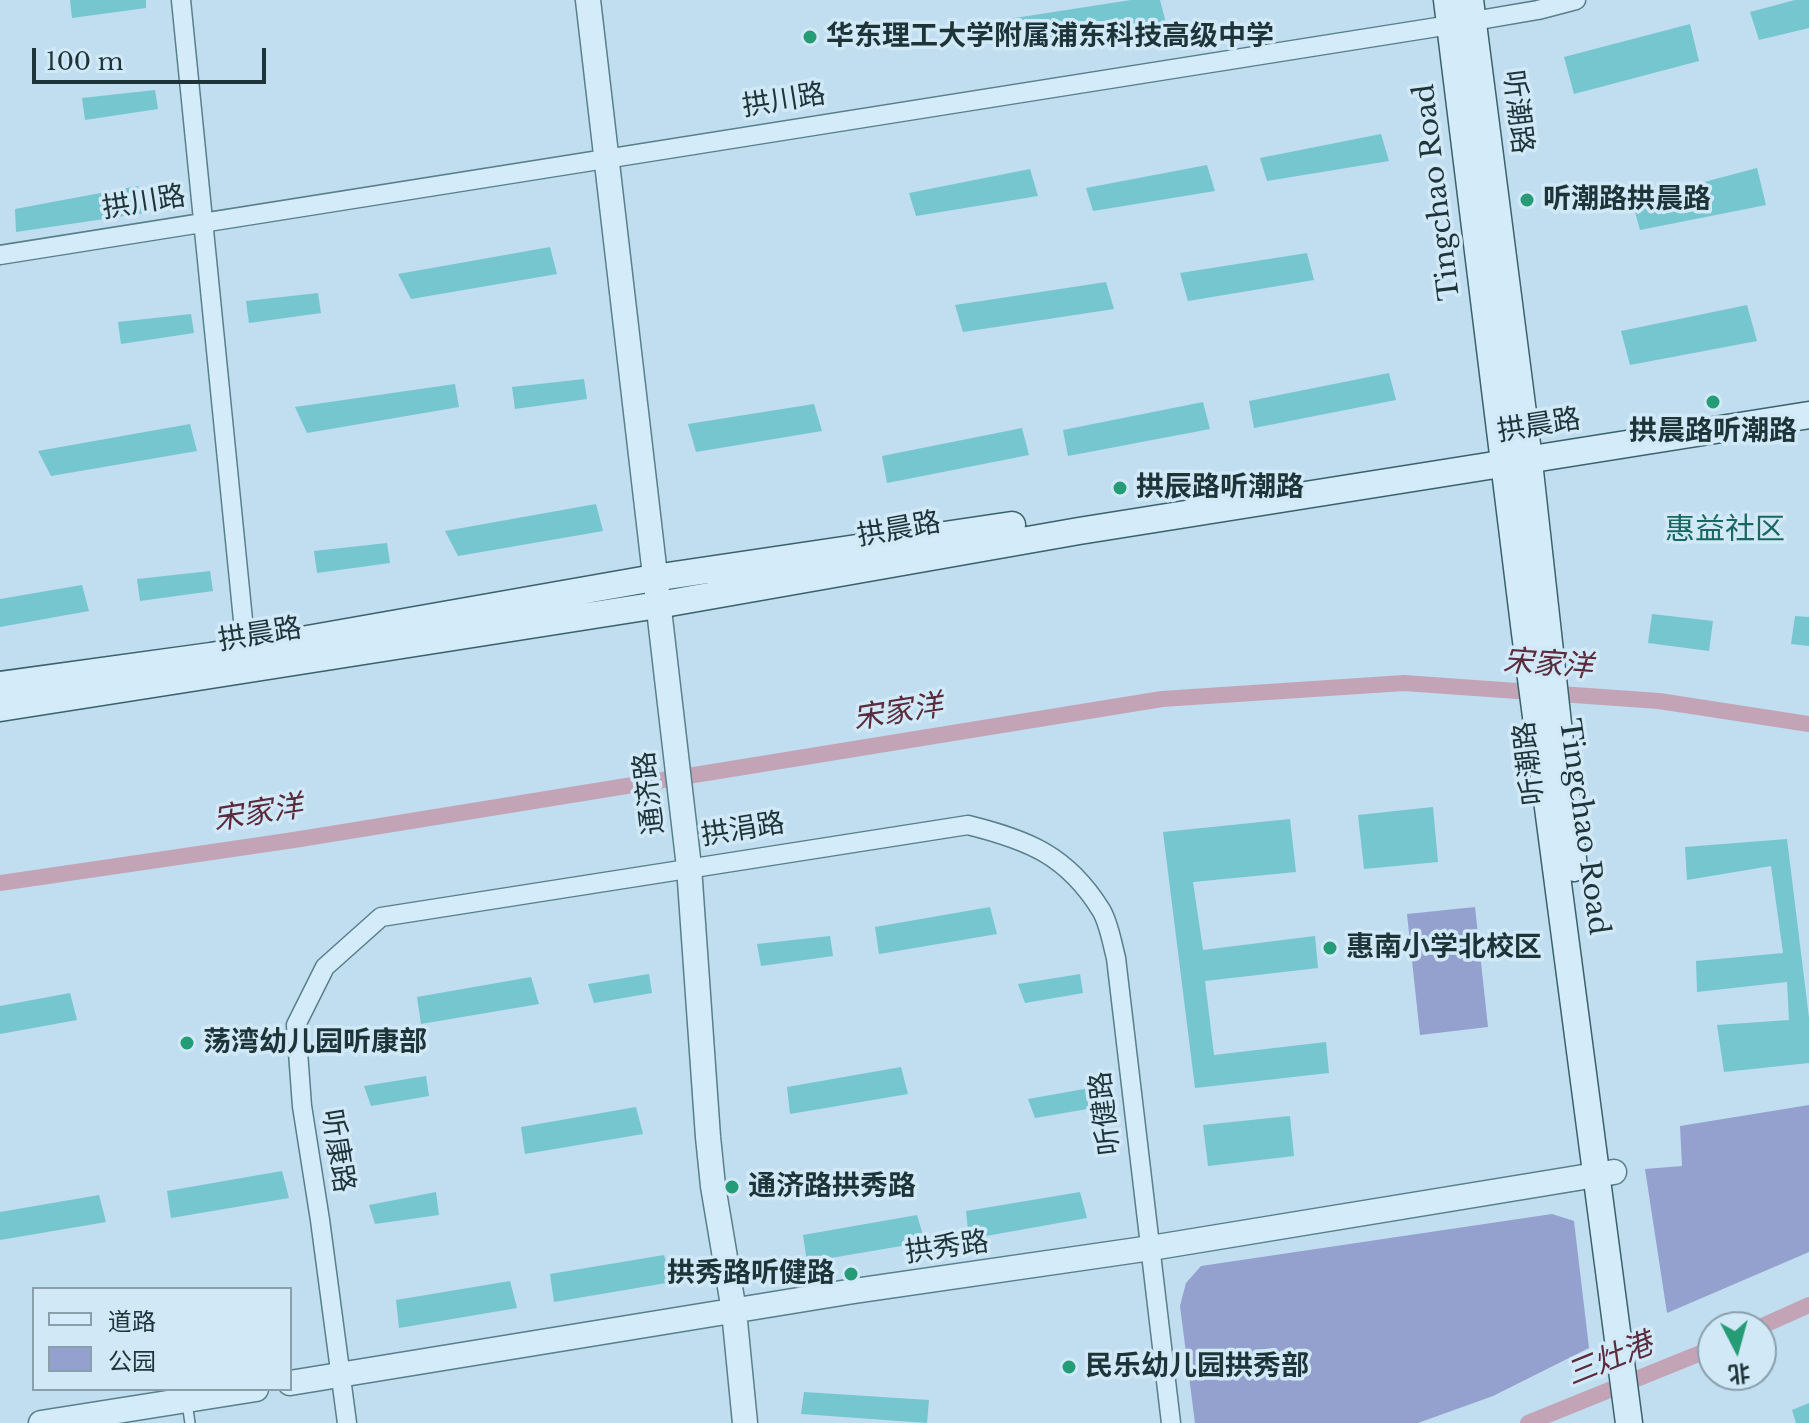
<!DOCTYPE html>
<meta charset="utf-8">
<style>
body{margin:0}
#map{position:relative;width:1809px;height:1423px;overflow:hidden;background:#c1ddf0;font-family:"Libre Baskerville","Noto Sans SC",serif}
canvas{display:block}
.legend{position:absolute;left:32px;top:1287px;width:260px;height:104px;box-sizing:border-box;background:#d1e8f7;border:2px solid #89a0ab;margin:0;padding:10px 14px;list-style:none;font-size:24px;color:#1d3439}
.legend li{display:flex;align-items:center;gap:16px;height:40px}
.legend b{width:40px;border:2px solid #89a0ab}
.north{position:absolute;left:1697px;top:1311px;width:80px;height:80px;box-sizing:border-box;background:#d1e8f7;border:2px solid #89a0ab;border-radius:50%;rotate:174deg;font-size:22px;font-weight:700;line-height:32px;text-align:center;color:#1d3439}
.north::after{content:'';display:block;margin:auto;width:28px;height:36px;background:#259b76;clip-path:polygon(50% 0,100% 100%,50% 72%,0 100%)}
.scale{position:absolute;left:32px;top:48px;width:234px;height:36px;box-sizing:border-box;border:4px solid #1d3439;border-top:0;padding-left:10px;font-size:24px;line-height:28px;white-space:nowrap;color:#1d3439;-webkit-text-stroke:6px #d1e8f7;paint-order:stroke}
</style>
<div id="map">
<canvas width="1809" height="1423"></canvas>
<ul class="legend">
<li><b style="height:10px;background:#d4ebfa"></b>道路</li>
<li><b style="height:22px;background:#94a0ce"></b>公园</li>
</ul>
<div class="north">北</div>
<div class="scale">100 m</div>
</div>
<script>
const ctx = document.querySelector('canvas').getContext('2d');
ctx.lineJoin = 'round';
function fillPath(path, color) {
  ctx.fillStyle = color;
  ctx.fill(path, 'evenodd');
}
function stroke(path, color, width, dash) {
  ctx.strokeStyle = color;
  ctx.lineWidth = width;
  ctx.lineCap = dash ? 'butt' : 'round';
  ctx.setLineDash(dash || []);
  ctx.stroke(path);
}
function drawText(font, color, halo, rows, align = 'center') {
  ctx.font = font + ' "Libre Baskerville","Noto Sans SC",serif';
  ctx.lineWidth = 7;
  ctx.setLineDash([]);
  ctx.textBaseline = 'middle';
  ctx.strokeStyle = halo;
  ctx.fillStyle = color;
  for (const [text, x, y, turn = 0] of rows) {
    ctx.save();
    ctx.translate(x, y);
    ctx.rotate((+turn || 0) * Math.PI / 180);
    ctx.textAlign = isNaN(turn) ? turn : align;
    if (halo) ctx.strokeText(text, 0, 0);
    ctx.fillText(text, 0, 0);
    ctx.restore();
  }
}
fillPath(new Path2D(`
 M1475 907 1488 1027 1420 1035 1407 914Z
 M1809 1105V1252L1667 1313 1645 1169 1682 1166 1680 1126Z
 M1552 1214 1574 1221 1589 1348 1493 1396 1418 1423H1195L1180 1306 1186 1283 1201 1266Z`), '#94a0ce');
stroke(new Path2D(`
 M0 883 294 840 1162 699 1404 683 1659 701 1809 724
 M1760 1327 1809 1305
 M1528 1423 1713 1348`), '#c2a4b6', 16);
fillPath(new Path2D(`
 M70 0H146V8L72 18Z
 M1131 0H1160L1166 23 1015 46 1008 19Z
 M1795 0H1809V28L1759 40 1750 12Z
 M1690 24 1699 61 1574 94 1564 57Z
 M155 90 158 109 85 120 82 98Z
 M1381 134 1389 161 1267 181 1260 158Z
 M1207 165 1215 191 1093 211 1086 188Z
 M1757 168 1766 205 1640 230 1632 201Z
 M1030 169 1038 196 916 216 909 193Z
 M138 186 145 213 16 232 15 209Z
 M550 247 557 274 411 299 398 274Z
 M1307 253 1314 280 1188 301 1180 273Z
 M1106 282 1114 309 963 332 955 305Z
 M318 293 321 313 249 323 246 301Z
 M1747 305 1757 341 1630 365 1621 331Z
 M191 314 194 333 121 344 118 322Z
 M1389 373 1396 400 1254 428 1249 401Z
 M584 379 587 399 515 409 512 387Z
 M455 384 459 407 307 433 295 407Z
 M1203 402 1210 429 1068 456 1063 430Z
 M814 404 822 431 696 452 688 424Z
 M190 424 197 451 51 476 38 451Z
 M1022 428 1029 455 887 483 882 456Z
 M596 504 603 531 458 556 445 531Z
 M387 543 390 563 317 573 314 551Z
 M210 571 213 591 140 601 137 579Z
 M82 585 89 611 0 627V599Z
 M1652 614 1713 621 1709 651 1648 643Z
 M1795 616 1809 617V646L1791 644Z
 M1433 807 1438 862 1364 869 1358 815Z
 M1290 819 1296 872 1193 882 1203 950 1315 936 1318 968 1205 981 1214 1055 1326 1042 1329 1073 1195 1088 1163 832Z
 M1787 839 1809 1018V1063L1724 1072 1717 1025 1789 1020 1787 982 1697 992 1696 961 1783 953 1771 866 1687 880 1685 847Z
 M990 907 997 934 879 954 875 927Z
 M830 936 833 956 761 966 757 944Z
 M649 974 652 993 594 1003 588 984Z
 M1080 974 1083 993 1025 1003 1018 984Z
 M531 977 539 1004 421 1024 417 997Z
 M70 993 77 1020 0 1034V1006Z
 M901 1067 908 1094 790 1114 787 1087Z
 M426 1076 429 1096 371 1106 364 1086Z
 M1090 1088 1093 1108 1035 1118 1028 1099Z
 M636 1107 643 1134 525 1154 521 1127Z
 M1290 1116 1294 1156 1208 1166 1203 1125Z
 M282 1171 289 1198 171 1218 167 1191Z
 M436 1192 439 1215 375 1224 369 1205Z
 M1080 1192 1087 1218 969 1239 966 1211Z
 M99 1195 106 1222 0 1240V1212Z
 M917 1215 925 1242 807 1262 803 1235Z
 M664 1255 672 1282 554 1302 550 1274Z
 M510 1281 517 1308 399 1328 396 1300Z
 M804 1392 929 1400 927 1423 801 1414Z
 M1809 1403V1423H1796L1792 1410Z`), '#75c6cf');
const service = new Path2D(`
 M187 1403 190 1423`);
const minor = new Path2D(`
 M181 0 246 650
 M0 255 1450 25 1538 10 1576 0
 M347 1423 320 1220 302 1106 296 1025 325 967 381 917 968 825C1028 840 1067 855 1101 910 1109 923 1112 943 1116 958L1171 1423`);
const tertiary = new Path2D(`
 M588 0 689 867 708 1137 713 1186 734 1311 745 1423
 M290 1383 854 1291 1151 1248 1614 1172
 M41 1423 256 1389`);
const secondary = new Path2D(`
 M1447 0 1525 633 1629 1423
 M1470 0 1527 444 1574 868
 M0 685 211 656 654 578 1012 525
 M0 708 658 605 1079 531 1809 415`);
stroke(service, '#587f8a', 12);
stroke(minor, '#587f8a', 21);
stroke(tertiary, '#587f8a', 27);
stroke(secondary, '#3b626b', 29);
stroke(service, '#d4ebfa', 9);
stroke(minor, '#d4ebfa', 18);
stroke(tertiary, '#d4ebfa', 24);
stroke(secondary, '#d4ebfa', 26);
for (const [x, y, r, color] of [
 [810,37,8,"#259b76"],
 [1527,200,8,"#259b76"],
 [1713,402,8,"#259b76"],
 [1120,488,8,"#259b76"],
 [1330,948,8,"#259b76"],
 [187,1043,8,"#259b76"],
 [732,1187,8,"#259b76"],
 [851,1274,8,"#259b76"],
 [1069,1367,8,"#259b76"]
]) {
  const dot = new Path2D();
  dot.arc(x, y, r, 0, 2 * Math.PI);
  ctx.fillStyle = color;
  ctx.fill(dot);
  stroke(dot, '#d1e8f7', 3);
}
drawText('bold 28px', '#1d3439', '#d1e8f7', [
 ["华东理工大学附属浦东科技高级中学",826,37],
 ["听潮路拱晨路",1543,200],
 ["拱晨路听潮路",1713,432,"center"],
 ["拱辰路听潮路",1136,488],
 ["惠南小学北校区",1346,948],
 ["荡湾幼儿园听康部",203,1043],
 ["通济路拱秀路",748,1187],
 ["拱秀路听健路",835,1274,"right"],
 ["民乐幼儿园拱秀部",1085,1367]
], 'left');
drawText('28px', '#1d3439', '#d1e8f7', [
 ["拱川路",784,101,-9],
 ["听潮路",1517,112,83],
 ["Tingchao Road",1438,192,-97],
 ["拱川路",144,203,-9],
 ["拱晨路",1539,426,-9],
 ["拱晨路",899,530,-10],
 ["拱晨路",260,635,-9],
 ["听潮路",1530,763,-97],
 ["通济路",650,793,-97],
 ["Tingchao Road",1583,827,82],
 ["拱涓路",743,830,-9],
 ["听健路",1106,1113,-97],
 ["听康路",337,1151,81],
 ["拱秀路",947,1248,-8]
]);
drawText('30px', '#1a675f', '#d1e8f7', [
 ["惠益社区",1725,531]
]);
drawText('italic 30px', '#592b3d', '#d1e8f7', [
 ["宋家洋",1548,665,4],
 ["宋家洋",898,713,-9],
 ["宋家洋",258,814,-9],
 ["三灶港",1610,1360,-22]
]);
</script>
